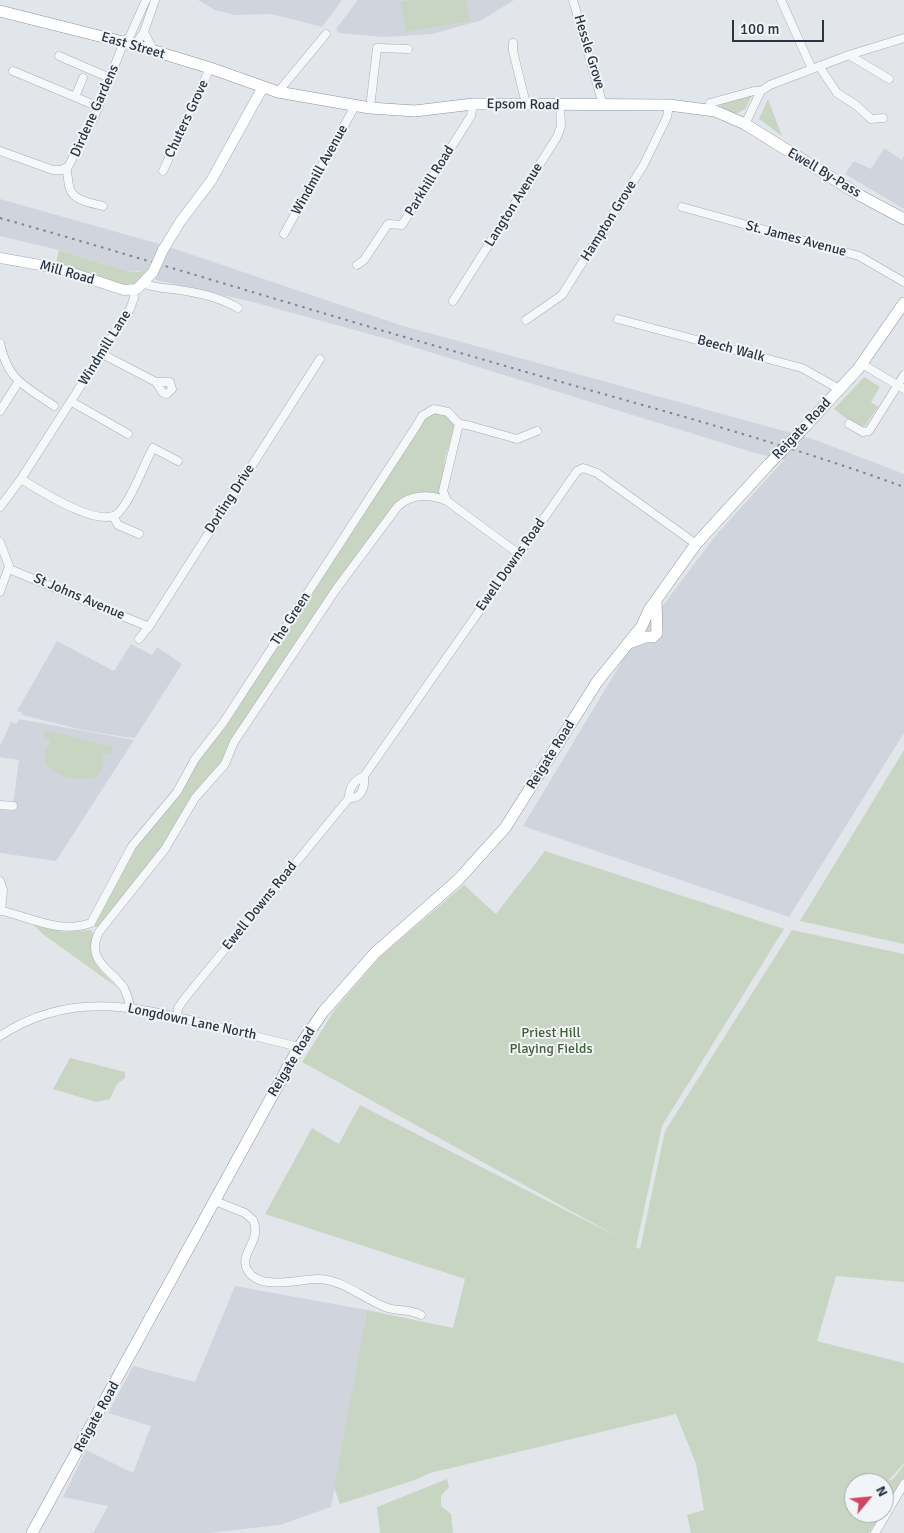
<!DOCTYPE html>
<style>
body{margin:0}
#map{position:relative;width:904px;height:1533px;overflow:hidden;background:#e2e6eb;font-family:Signika,sans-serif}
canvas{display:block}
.north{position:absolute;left:844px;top:1473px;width:50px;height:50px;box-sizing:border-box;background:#f2f5f8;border:1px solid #a2a8b0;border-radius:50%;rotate:62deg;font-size:14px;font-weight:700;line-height:20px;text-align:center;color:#293444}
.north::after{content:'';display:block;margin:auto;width:18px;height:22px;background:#d4435f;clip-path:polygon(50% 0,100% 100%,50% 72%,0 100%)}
.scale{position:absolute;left:732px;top:20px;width:92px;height:22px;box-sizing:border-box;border:2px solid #293444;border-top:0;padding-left:6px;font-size:15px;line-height:18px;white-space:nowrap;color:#293444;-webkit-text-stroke:4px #f2f5f8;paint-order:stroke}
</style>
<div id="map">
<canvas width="904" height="1533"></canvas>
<div class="north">N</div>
<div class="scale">100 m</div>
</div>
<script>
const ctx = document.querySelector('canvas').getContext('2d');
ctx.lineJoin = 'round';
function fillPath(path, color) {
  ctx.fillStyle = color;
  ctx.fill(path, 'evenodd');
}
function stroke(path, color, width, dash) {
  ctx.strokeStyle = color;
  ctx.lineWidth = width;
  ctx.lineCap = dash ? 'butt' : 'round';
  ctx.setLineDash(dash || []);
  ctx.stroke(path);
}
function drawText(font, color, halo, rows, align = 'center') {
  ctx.font = font + ' Signika,sans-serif';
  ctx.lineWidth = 4;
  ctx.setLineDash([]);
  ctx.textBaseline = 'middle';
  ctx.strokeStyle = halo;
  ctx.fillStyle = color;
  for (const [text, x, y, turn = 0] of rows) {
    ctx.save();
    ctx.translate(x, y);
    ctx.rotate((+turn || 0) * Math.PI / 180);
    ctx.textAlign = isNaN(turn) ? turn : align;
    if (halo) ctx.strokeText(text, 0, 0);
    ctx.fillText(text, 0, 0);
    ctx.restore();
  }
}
fillPath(new Path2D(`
 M198 0H342L322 27 271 14 235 15 215 10Z
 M358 0H514L482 20 432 34 385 37 339 33 336 29Z
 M884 148 902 160 904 156V209L845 174 854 161 871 169Z
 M0 199 163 245 400 325 813 439 904 474V733L789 917 523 826 627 653 716 535 784 460 755 453 391 340 249 301 156 280 149 270 130 272 59 250 0 236Z
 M57 641 114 671 131 644 152 655 157 647 182 664 135 738 124 737 83 730 22 715 23 713 17 711Z
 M19 719 134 740 56 861 0 853V810L12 811 19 760 0 757V746L11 722 16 724Z
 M235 1286 367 1310 331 1507 280 1525 209 1533H93L108 1506 63 1497 86 1450 133 1473 151 1426 108 1413 133 1366 195 1382Z`), '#d0d5dd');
fillPath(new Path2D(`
 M412 0H466L470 21 406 32 400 2Z
 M750 95 752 96 745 109 736 114 722 108 720 104Z
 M768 99 782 136 759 119Z
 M59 250 130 272H139L147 268 149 270 135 287H129L56 263Z
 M864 377 880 387 871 402 878 407 864 427 852 423 834 409Z
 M435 411 447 415 454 424V429L445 458 441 496 401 500 163 847 99 927H95L94 923 137 844 197 760 424 419Z
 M45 730 113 747 111 755 102 752C114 789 58 783 45 762V749L52 740 43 737Z
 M904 750V944L800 921Z
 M545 851 784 929 662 1126 636 1247 640 1249 665 1131 792 930 904 954V1282L836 1276 817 1341 904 1363V1463L888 1481 893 1479 904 1465V1479L884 1510V1483H854V1513H882L869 1533H691L687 1515 704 1510 696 1464 676 1414 430 1473 415 1480 340 1504 334 1488 367 1310 453 1328 465 1279 265 1214 312 1128 339 1144 360 1105 618 1237 302 1062 336 1008 381 956 464 885 496 914Z
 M33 924 64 932 91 930C97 939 91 950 94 959 98 970 110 980 118 988L44 935Z
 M70 1058 125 1072V1078L117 1084 110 1099 96 1102 53 1089Z
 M447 1479 449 1487 441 1496V1506L451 1514 453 1533H380L377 1507Z`), '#c8d5c3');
const minor = new Path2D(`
 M573 0 603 105
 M781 0 812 69
 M144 32 154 51
 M513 43V51L526 104
 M135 45 144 32 155 0
 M849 55 889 79
 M59 56 110 78
 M819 66 837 93 856 105 871 119 883 118
 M13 71 99 107
 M278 92 326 34
 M75 97 83 78
 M710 103 754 91H761
 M370 108 377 48 408 49
 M745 124 761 91 770 85 849 55 904 38
 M0 151 53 170H61L68 167 95 115 124 42 130 36 146 0
 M66 169C69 176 67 182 70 189 74 201 92 203 103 206
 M163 171 210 68
 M682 207 859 256 904 282
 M284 234 355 106
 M357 265 364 260 388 224 402 225 471 116 473 104
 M144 284C158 289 171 288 186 291 204 294 223 299 238 308
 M453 301 557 137 561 126 560 105
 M618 319 802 368 839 389
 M526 320 562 295 643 166 667 117 669 105
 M0 343C8 381 24 385 54 406
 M102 354 156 382H170L172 389 167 394 163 393 156 382
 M862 364 904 389
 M72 402 128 434
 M0 411 19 381
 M459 424 467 425 517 439 537 431
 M849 424 863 432 869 431 904 375
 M21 479C39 490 100 530 118 513 131 501 144 464 153 448L178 461
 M0 507 21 479 130 309 134 298 133 290
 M113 516 118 525 139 534
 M0 542 9 566 0 592
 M9 569 149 627
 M139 639 150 625 320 359
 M349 798C362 799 365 787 364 776
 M0 805 13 806
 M0 881 3 890 1 911
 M0 910C31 918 60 934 91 923L132 846 177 792 195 759 223 723 417 425 422 416 434 409 448 412 459 424 443 491 447 501
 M130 1007C129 1000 127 994 124 988 111 969 85 961 99 932L165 849 195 798 225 764 234 742 337 588 398 506C412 494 430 494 447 501L519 554
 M177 1017 178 1008 185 998 349 798C349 787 355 780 364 776L577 471 583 468 597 473 696 544
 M0 1036C67 992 130 1005 202 1023 235 1031 267 1039 299 1047
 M215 1201 245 1213 253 1220C263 1241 237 1254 248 1271 260 1291 300 1279 317 1279 344 1279 364 1300 388 1308 401 1312 408 1308 421 1315
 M875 1533 904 1484`);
const major = new Path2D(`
 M163 250 180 222 211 181 263 87
 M0 258 57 268 124 290 137 289 153 272`);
const highway = new Path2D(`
 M0 11 135 45 210 68 278 92 370 108 415 111 473 104H513L669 105 715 111 745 124 861 196 904 219
 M801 431 858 369 904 303
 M629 643 645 637H653L657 633 656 600
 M32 1533 299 1047 323 1012 375 953 458 880 505 828 597 682 642 626 649 610 696 544 769 464`);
stroke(minor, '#a7adb6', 9);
stroke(major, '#a1abb7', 11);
stroke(highway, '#8994a2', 12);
stroke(minor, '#f5f7f9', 8);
stroke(major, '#fff', 10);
stroke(highway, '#fff', 11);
stroke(new Path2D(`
 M0 218C160 263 318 313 478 358 620 400 765 436 904 487`), '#7b8695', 2, [2.5, 5]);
const majorBridge = new Path2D(`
 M153 272 163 250`);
const highwayBridge = new Path2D(`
 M769 464 801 431`);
stroke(majorBridge, '#a1abb7', 11, []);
stroke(highwayBridge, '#8994a2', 12, []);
stroke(majorBridge, '#fff', 10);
stroke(highwayBridge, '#fff', 11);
drawText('14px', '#293444', '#f2f5f8', [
 ["East Street",133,46,16],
 ["Hessle Grove",589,52,73],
 ["Epsom Road",523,105,1],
 ["Dirdene Gardens",95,111,-66],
 ["Chuters Grove",187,119,-65],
 ["Windmill Avenue",320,170,-61],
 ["Ewell By-Pass",824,173,31],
 ["Parkhill Road",430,181,-58],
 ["Langton Avenue",514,205,-58],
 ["Hampton Grove",609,221,-58],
 ["St. James Avenue",796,239,15],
 ["Mill Road",67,273,16],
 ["Windmill Lane",105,348,-58],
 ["Beech Walk",731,349,15],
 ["Reigate Road",802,429,-47],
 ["Dorling Drive",230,499,-57],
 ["Ewell Downs Road",511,565,-55],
 ["St Johns Avenue",79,597,23],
 ["The Green",291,619,-57],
 ["Reigate Road",551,755,-58],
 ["Ewell Downs Road",260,906,-51],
 ["Longdown Lane North",192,1022,12],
 ["Reigate Road",292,1062,-59],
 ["Reigate Road",97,1417,-61]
]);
drawText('14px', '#406036', '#f2f5f8', [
 ["Priest Hill",551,1033],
 ["Playing Fields",551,1049]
]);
</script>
